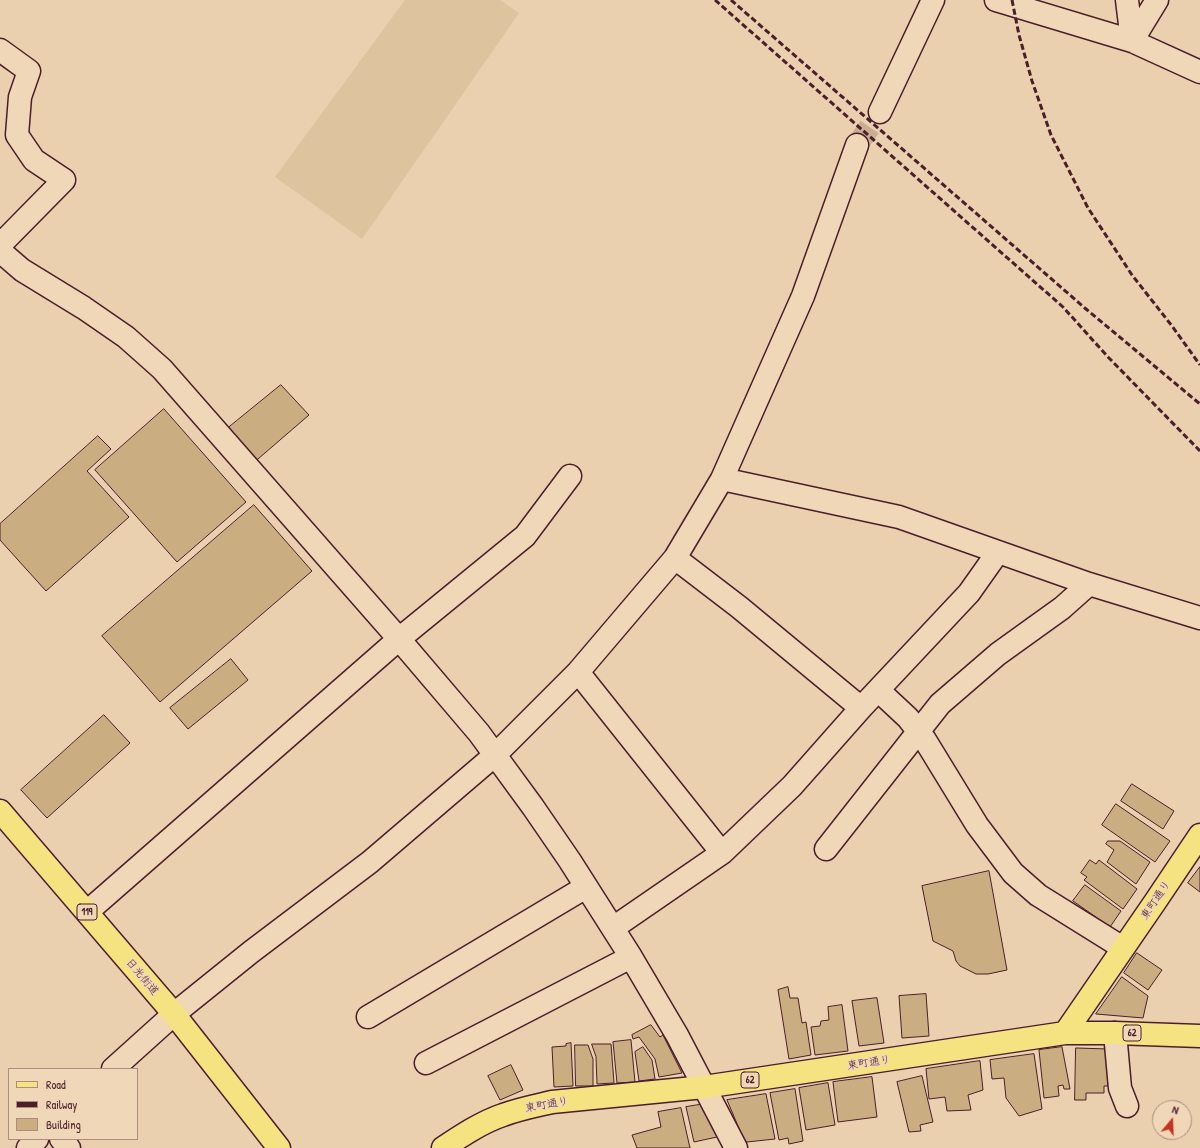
<!DOCTYPE html>
<meta charset="utf-8">
<style>
body{margin:0}
#map{position:relative;width:1200px;height:1148px;overflow:hidden;background:#ead0ae;font-family:"Patrick Hand",sans-serif}
canvas{display:block}
.legend{position:absolute;left:8px;top:1068px;width:130px;height:72px;box-sizing:border-box;background:#f0d7b8;border:1px solid #ae8d80;margin:0;padding:5px 7px;list-style:none;font-size:12px;color:#4a1f2b}
.legend li{display:flex;align-items:center;gap:8px;height:20px}
.legend b{width:20px;border:1px solid #ae8d80}
.north{position:absolute;left:1152px;top:1100px;width:40px;height:40px;box-sizing:border-box;background:#f0d7b8;border:1px solid #ae8d80;border-radius:50%;rotate:19deg;font-size:11px;font-weight:700;line-height:16px;text-align:center;color:#4a1f2b}
.north::after{content:'';display:block;margin:auto;width:14px;height:18px;background:#c8321e;clip-path:polygon(50% 0,100% 100%,50% 72%,0 100%)}
</style>
<div id="map">
<canvas width="1200" height="1148"></canvas>
<ul class="legend">
<li><b style="height:5px;background:#f5e382"></b>Road</li>
<li><b style="height:5px;background:#4a1f2b"></b>Railway</li>
<li><b style="height:11px;background:#caad81"></b>Building</li>
</ul>
<div class="north">N</div>
</div>
<script>
const ctx = document.querySelector('canvas').getContext('2d');
ctx.lineJoin = 'round';
function fillPath(path, color) {
  ctx.fillStyle = color;
  ctx.fill(path, 'evenodd');
}
function stroke(path, color, width, dash) {
  ctx.strokeStyle = color;
  ctx.lineWidth = width;
  ctx.lineCap = dash ? 'butt' : 'round';
  ctx.setLineDash(dash || []);
  ctx.stroke(path);
}
function drawText(font, color, halo, rows, align = 'center') {
  ctx.font = font + ' "Patrick Hand","Klee One",sans-serif';
  ctx.lineWidth = 3;
  ctx.setLineDash([]);
  ctx.textBaseline = 'middle';
  ctx.strokeStyle = halo;
  ctx.fillStyle = color;
  for (const [text, x, y, turn = 0] of rows) {
    ctx.save();
    ctx.translate(x, y);
    ctx.rotate((+turn || 0) * Math.PI / 180);
    ctx.textAlign = isNaN(turn) ? turn : align;
    if (halo) ctx.strokeText(text, 0, 0);
    ctx.fillText(text, 0, 0);
    ctx.restore();
  }
}
fillPath(new Path2D(`
 M405 0H500L519 13 362 239 275 177Z`), '#ddc39e');
const building = new Path2D(`
 M281 385 309 415 251 465 222 433Z
 M164 409 246 502 177 562 95 470Z
 M98 436 111 449 87 471 129 517 46 591 0 540V524Z
 M254 505 312 571 160 702 102 636Z
 M231 659 248 680 188 729 170 708Z
 M104 715 130 743 47 818 21 790Z
 M1132 784 1174 811 1163 829 1121 801Z
 M1116 804 1170 841 1155 862 1102 825Z
 M1108 841H1120L1150 862 1136 884 1107 862 1114 850 1106 844Z
 M1090 860 1096 864 1099 860 1137 889 1123 909 1084 880 1087 877 1081 873Z
 M1200 867V892L1188 883Z
 M989 871 1007 970 988 974H976L960 966 956 961 953 951 933 941 922 886Z
 M1085 885 1121 911 1110 927 1073 901Z
 M1137 953 1162 970 1148 990 1124 973Z
 M1122 977 1148 996 1143 1018 1096 1014Z
 M788 987 790 998H798L802 1023 806 1022 811 1055 789 1059 778 990Z
 M926 994 929 1036 902 1038 899 996Z
 M877 998 884 1043 859 1046 852 1001Z
 M842 1005 848 1051 815 1055 811 1027 820 1026 821 1021 829 1020 828 1007Z
 M651 1025 660 1037 663 1035 682 1073 659 1077 655 1059 639 1037 633 1039 632 1035Z
 M631 1040 635 1082 617 1083 613 1042Z
 M571 1043 573 1086 554 1087 552 1047 566 1046V1044Z
 M592 1044H611L614 1083 597 1084 596 1057Z
 M575 1045H588L593 1059V1086H576Z
 M643 1047 652 1060 655 1079 639 1081 635 1052Z
 M1062 1047 1070 1089H1064L1063 1085 1058 1086 1059 1096 1044 1098 1039 1050Z
 M1076 1048 1109 1049 1108 1086H1104V1093H1086V1100H1075Z
 M1034 1054 1042 1109 1019 1116 1006 1098 1004 1078 992 1079 990 1060Z
 M980 1061 983 1090 968 1095 971 1110 947 1111 945 1097 929 1099 926 1069Z
 M511 1065 523 1090 500 1100 488 1076Z
 M922 1076 933 1122 920 1125 921 1131 909 1132 897 1082Z
 M872 1077 877 1117 838 1122 833 1082Z
 M828 1083 835 1125 806 1130 799 1088Z
 M795 1089 803 1141 789 1144 788 1138 779 1140 770 1093Z
 M766 1094 775 1139 747 1142 743 1138 727 1100Z
 M705 1104 717 1137 694 1142 686 1107Z
 M681 1108 690 1148H637L632 1135 661 1127 658 1112Z`);
fillPath(building, '#caad81');
stroke(building, '#4a1f2b', 1);
stroke(new Path2D(`
 M857 145 880 112`), '#caad94', 22, [22, 11]);
const minor = new Path2D(`
 M996 0 1132 41 1200 72
 M1127 0 1132 41
 M1132 41 1157 0
 M0 50 29 71 20 97 17 135 34 160 64 180 0 245
 M880 112 933 0
 M0 251 22 270 84 308 126 337 162 369 399 639 479 733 495 755 533 807 570 861 631 957 677 1035 736 1148
 M722 479 899 517 1089 584 1200 618
 M675 558 739 607 861 708
 M578 672 722 853
 M878 690 908 718 925 740 977 825 1013 873 1038 895 1123 948
 M826 849 940 704 998 654 1062 608 1089 584
 M87 912 399 639 525 536 570 476
 M613 928 722 853 792 786 861 708 969 593 998 552
 M368 1017 586 887
 M1115 1033 1120 1088 1127 1106
 M426 1063 631 957
 M113 1069 174 1014 251 952 370 862 495 755 578 672 675 558 722 479 803 296 857 145
 M61 1139 69 1148
 M28 1148 37 1139`);
const major = new Path2D(`
 M1065 1033 1155 902 1200 835
 M443 1148C461 1136 482 1122 503 1115 519 1109 535 1106 552 1102L704 1087 1065 1033H1115L1200 1036`);
const highway = new Path2D(`
 M0 811 174 1014 279 1148`);
stroke(minor, '#4a1f2b', 25);
stroke(major, '#4a1f2b', 25);
stroke(highway, '#4a1f2b', 25);
stroke(minor, '#f0d7b8', 22);
stroke(major, '#f5e382', 22);
stroke(highway, '#f5e382', 22);
stroke(new Path2D(`
 M715 0 1063 307 1108 357 1200 451
 M731 0 1086 309 1200 404
 M1012 0 1019 35 1032 81 1051 135 1088 208 1132 275 1172 326 1200 365`), '#4a1f2b', 3, [6, 3]);
for (const [x, y, w] of [
 [87,912,20],
 [1132,1033,18],
 [750,1080,18]
]) {
  const box = new Path2D();
  box.roundRect(x - w / 2, y - 8, w, 16, 3);
  ctx.fillStyle = '#f0d7b8';
  ctx.fill(box);
  stroke(box, '#4a1f2b', 1);
}
drawText('bold 10px', '#4a1f2b', null, [
 ["119",87,912],
 ["62",1132,1033],
 ["62",750,1080]
]);
drawText('11px', '#4a1f2b', '#f0d7b8', [
 ["東町通り",1156,900,-56],
 ["日光街道",142,977,50],
 ["東町通り",869,1063,-9],
 ["東町通り",547,1105,-10]
]);
</script>
